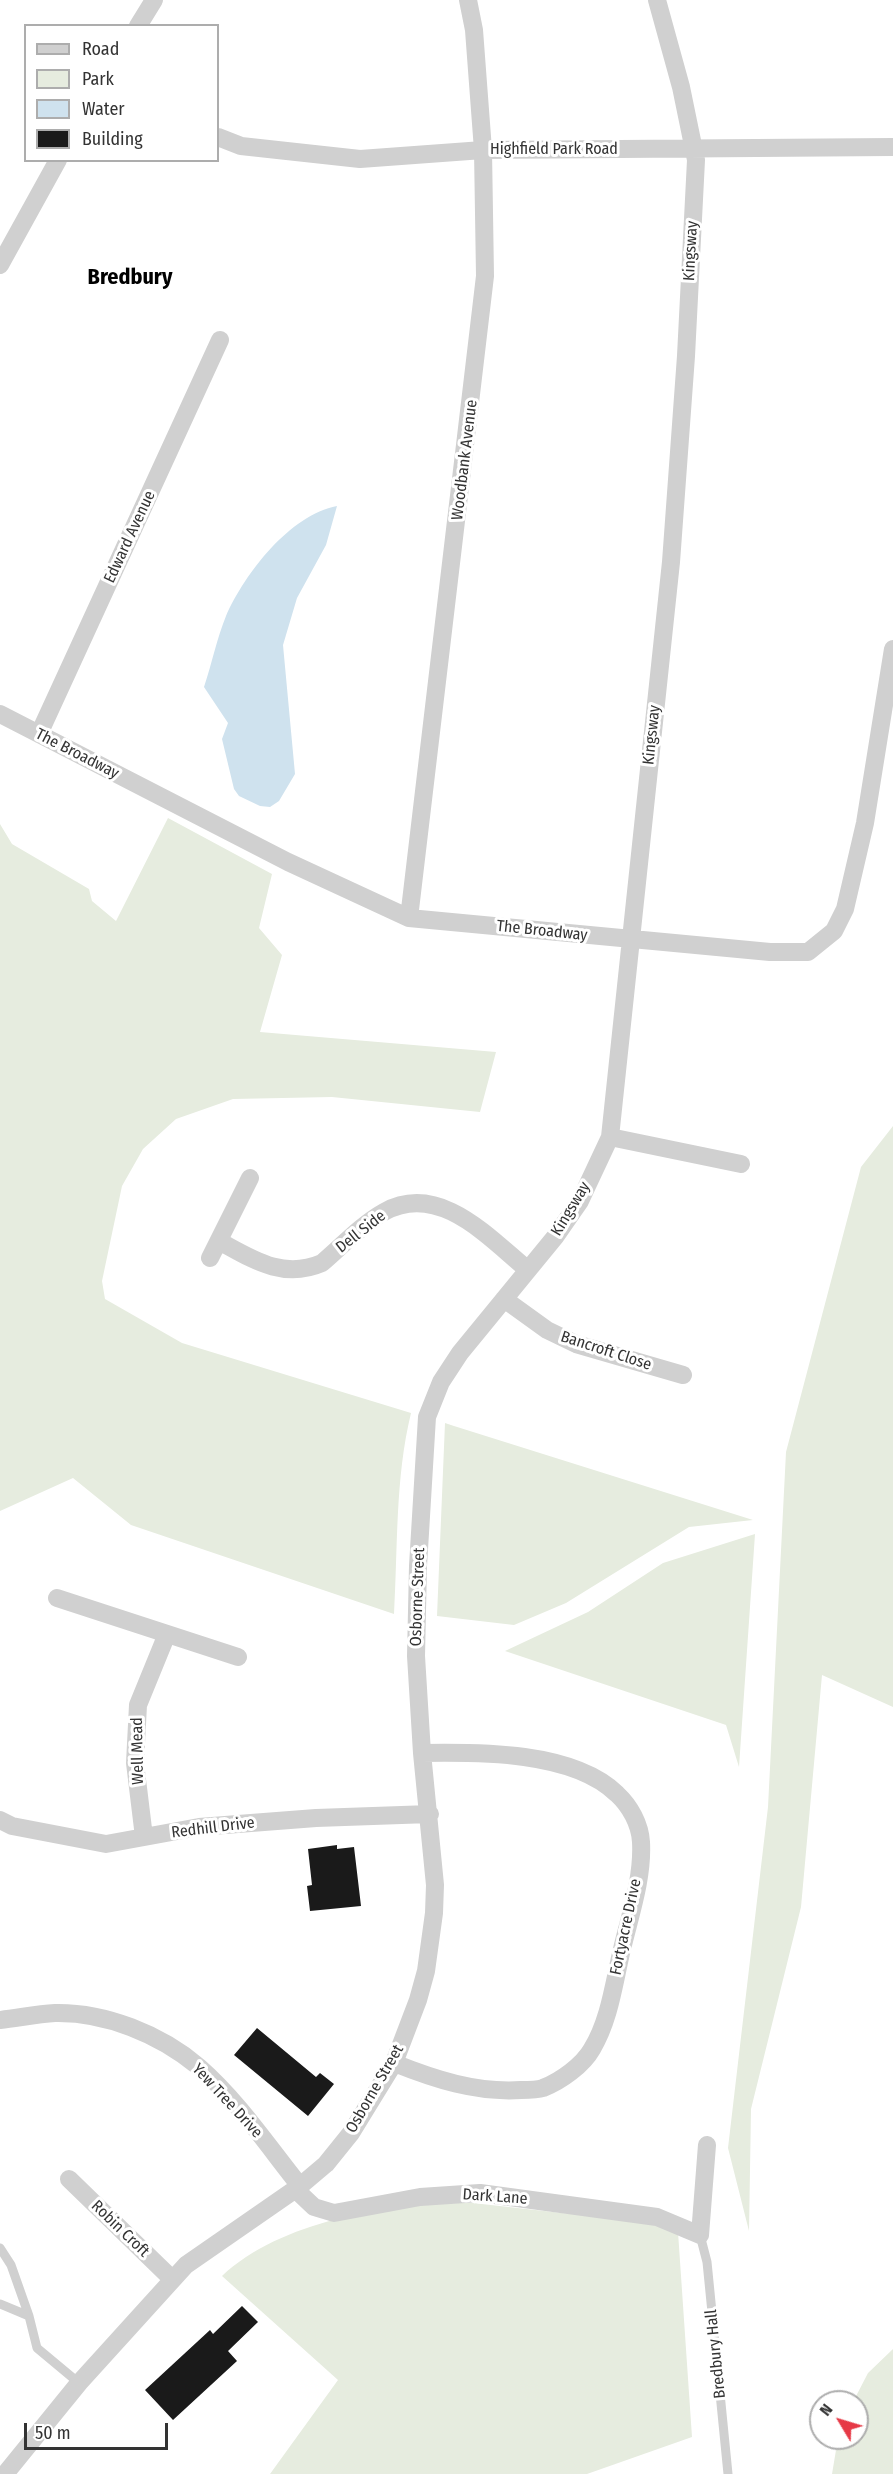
<!DOCTYPE html>
<style>
body{margin:0}
#map{position:relative;width:893px;height:2474px;overflow:hidden;background:#fff;font-family:"Fira Sans Condensed",sans-serif}
canvas{display:block}
.legend{position:absolute;left:24px;top:24px;width:195px;height:138px;box-sizing:border-box;background:#fff;border:2px solid #adadad;margin:0;padding:8px 10px;list-style:none;font-size:18px;color:#333}
.legend li{display:flex;align-items:center;gap:12px;height:30px}
.legend b{width:30px;border:2px solid #adadad}
.north{position:absolute;left:809px;top:2390px;width:60px;height:60px;box-sizing:border-box;background:#fff;border:2px solid #adadad;border-radius:50%;rotate:308deg;font-size:16px;font-weight:700;line-height:24px;text-align:center;color:#333}
.north::after{content:'';display:block;margin:auto;width:21px;height:27px;background:#e63946;clip-path:polygon(50% 0,100% 100%,50% 72%,0 100%)}
.scale{position:absolute;left:24px;top:2423px;width:144px;height:27px;box-sizing:border-box;border:3px solid #333;border-top:0;padding-left:8px;font-size:18px;line-height:21px;white-space:nowrap;color:#333;-webkit-text-stroke:4px #fff;paint-order:stroke}
</style>
<div id="map">
<canvas width="893" height="2474"></canvas>
<ul class="legend">
<li><b style="height:8px;background:#d0d0d0"></b>Road</li>
<li><b style="height:16px;background:#e6ecdf"></b>Park</li>
<li><b style="height:16px;background:#cfe2ee"></b>Water</li>
<li><b style="height:16px;background:#1a1a1a"></b>Building</li>
</ul>
<div class="north">N</div>
<div class="scale">50 m</div>
</div>
<script>
const ctx = document.querySelector('canvas').getContext('2d');
ctx.lineJoin = 'round';
function fillPath(path, color) {
  ctx.fillStyle = color;
  ctx.fill(path, 'evenodd');
}
function stroke(path, color, width, dash) {
  ctx.strokeStyle = color;
  ctx.lineWidth = width;
  ctx.lineCap = dash ? 'butt' : 'round';
  ctx.setLineDash(dash || []);
  ctx.stroke(path);
}
function drawText(font, color, halo, rows, align = 'center') {
  ctx.font = font + ' "Fira Sans Condensed",sans-serif';
  ctx.lineWidth = 6;
  ctx.setLineDash([]);
  ctx.textBaseline = 'middle';
  ctx.strokeStyle = halo;
  ctx.fillStyle = color;
  for (const [text, x, y, turn = 0] of rows) {
    ctx.save();
    ctx.translate(x, y);
    ctx.rotate((+turn || 0) * Math.PI / 180);
    ctx.textAlign = isNaN(turn) ? turn : align;
    if (halo) ctx.strokeText(text, 0, 0);
    ctx.fillText(text, 0, 0);
    ctx.restore();
  }
}
fillPath(new Path2D(`
 M168 818 272 874 259 928 282 955 260 1032 496 1052 480 1112 332 1097 233 1099 176 1119 143 1149 122 1186 102 1281 105 1299 182 1343 411 1413C395 1479 398 1547 394 1614L131 1525 73 1478 0 1511V824L12 844 89 889 92 901 116 921Z
 M893 1126V1707L822 1675 801 1907 751 2109 749 2231 728 2148 768 1807 786 1452 861 1167Z
 M445 1423 454 1426 753 1520 689 1527 566 1603 514 1625 437 1616Z
 M755 1534 739 1767 726 1725 505 1651 588 1612 663 1563Z
 M473 2203 571 2214 621 2213 678 2232 692 2437 587 2474H270L338 2380 222 2276C281 2220 395 2202 473 2203Z
 M893 2349V2474H832L838 2438H857V2402H853L868 2373Z`), '#e6ecdf');
fillPath(new Path2D(`
 M337 506 326 545 297 598 283 645 295 774 279 801 270 807 260 806 239 796 234 789 222 739 228 723 204 687C212 663 217 638 226 616 245 573 290 515 337 506Z`), '#cfe2ee');
fillPath(new Path2D(`
 M337 1845V1849L354 1847 361 1906 310 1911 307 1886 312 1885 308 1849Z
 M257 2028 316 2077 320 2073 334 2084 308 2116 234 2055Z
 M242 2306 258 2322 228 2351 237 2361 173 2420 145 2390 210 2330 213 2334Z`), '#1a1a1a');
stroke(new Path2D(`
 M700 2235 707 2262 728 2474
 M0 2248 11 2265 29 2316 0 2304
 M29 2316 37 2348 79 2383`), '#d0d0d0', 9);
stroke(new Path2D(`
 M138 26 154 0
 M218 137 241 146 360 159 483 150 893 147
 M0 265 58 160
 M0 714 288 862 409 918 770 952H808L834 931 845 909 865 823 893 649
 M39 734 220 340
 M409 918 485 276 483 150 474 30 468 0
 M610 1137 741 1164
 M219 1241C252 1259 283 1280 322 1263 342 1246 361 1225 384 1212 439 1181 489 1238 528 1270
 M210 1258 250 1178
 M504 1299 547 1330 576 1344 683 1375
 M57 1598 238 1657
 M0 1820 12 1826 106 1844 199 1827 316 1818 430 1814
 M144 1837 135 1763 138 1705 167 1634
 M0 2020C18 2018 37 2014 55 2013 105 2012 160 2034 199 2067 237 2100 268 2146 300 2186
 M394 2063C434 2079 476 2093 521 2090 528 2090 537 2090 543 2088 561 2081 583 2065 592 2049 610 2019 614 1982 622 1949 630 1915 643 1878 641 1842 640 1824 630 1806 617 1794 573 1751 479 1752 422 1753
 M69 2179 172 2279
 M295 2189 314 2207 334 2213 420 2197 480 2193 657 2217 700 2235 707 2145
 M5 2474 79 2383 186 2265 300 2186 326 2164 351 2133 394 2063 418 2000 426 1971 434 1913 435 1885 422 1753 416 1656 418 1566 427 1417 441 1382 460 1353 555 1237 580 1201 610 1137 671 562 686 356 696 160 681 87 657 0`), '#d0d0d0', 18);
drawText('16px', '#333', '#fff', [
 ["Highfield Park Road",554,150],
 ["Kingsway",691,251,-87],
 ["Woodbank Avenue",465,460,-83],
 ["Edward Avenue",130,537,-65],
 ["Kingsway",652,735,-84],
 ["The Broadway",77,754,27],
 ["The Broadway",542,931,6],
 ["Kingsway",571,1209,-59],
 ["Dell Side",361,1232,-38],
 ["Bancroft Close",606,1351,18],
 ["Osborne Street",418,1597,-88],
 ["Well Mead",138,1751,-91],
 ["Redhill Drive",213,1828,-7],
 ["Fortyacre Drive",626,1927,-78],
 ["Osborne Street",375,2089,-60],
 ["Yew Tree Drive",227,2101,47],
 ["Dark Lane",495,2197,4],
 ["Robin Croft",120,2229,44],
 ["Bredbury Hall",716,2354,-96]
]);
drawText('bold 22px', '#000', '#fff', [
 ["Bredbury",130,278]
]);
</script>
